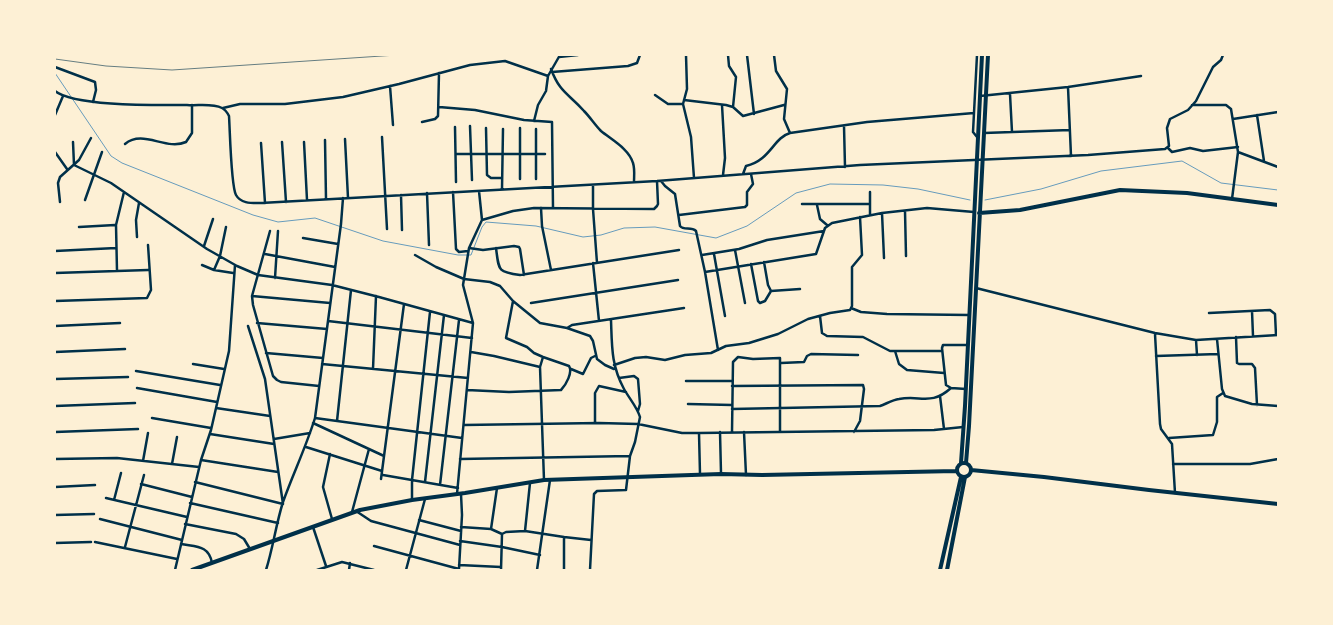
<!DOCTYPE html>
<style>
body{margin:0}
#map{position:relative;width:1333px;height:625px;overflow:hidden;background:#fdf0d5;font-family:"IBM Plex Sans",sans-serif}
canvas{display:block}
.frame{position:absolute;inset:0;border:56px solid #fdf0d5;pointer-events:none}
</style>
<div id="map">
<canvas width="1333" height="625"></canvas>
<div class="frame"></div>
</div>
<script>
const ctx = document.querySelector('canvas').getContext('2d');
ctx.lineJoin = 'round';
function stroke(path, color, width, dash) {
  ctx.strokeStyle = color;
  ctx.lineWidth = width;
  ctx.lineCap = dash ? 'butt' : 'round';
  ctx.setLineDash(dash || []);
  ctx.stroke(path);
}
stroke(new Path2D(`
 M55 73 111 156 122 163 253 215 278 222 315 218 383 241 458 255H471L482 227 486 222 536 226 583 237 601 235 624 228 655 227 716 238 747 226 796 193 830 184 883 185 918 189 970 200
 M985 200 1041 189 1101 171 1182 161 1221 183 1278 190`), '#669bbc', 1);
stroke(new Path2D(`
 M686 55 687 89 683 104 691 137 694 178
 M728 55 729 66 736 77 733 107
 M747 55 754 114
 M774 55 776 71 787 89 784 119 790 133
 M559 57 578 55
 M55 67 95 82 96 90 93 102
 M551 69C560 93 568 93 584 111 590 117 595 125 601 131 612 140 629 149 633 163 635 169 634 176 634 182
 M552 72 628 66 637 63 640 55
 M390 86 393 125
 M1068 87 1071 156
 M55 91C75 107 159 105 187 105 198 106 212 103 222 108 226 110 227 112 229 116 230 131 231 186 236 195 241 204 252 203 261 203L657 181 860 165 1088 155 1165 149 1169 146 1167 128 1170 119 1188 110 1196 101 1213 67 1221 60 1223 55
 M1010 94 1012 132
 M655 95 668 104H683
 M980 96 1068 87 1141 76
 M684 100 726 105 733 107 743 116 784 105
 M722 105 725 158 723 175
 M1192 105H1226L1231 109 1238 152 1232 199
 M439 107 475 110 524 120 552 122 553 208
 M223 108 240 104H285L343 97 399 84 470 65 505 61 548 76
 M55 115 63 96
 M1257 115 1264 161
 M1233 119 1278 112
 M534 121 538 105 546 91 548 76 560 55
 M422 122 435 119 438 116 439 73
 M470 126 472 180
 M844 126 845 167
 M455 127 456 182
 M486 128 487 175 491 178H502
 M520 128V179
 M536 129V179
 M984 133 1070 130
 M382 137 387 229
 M977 137 973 132 977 55
 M345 139 348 198
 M325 140 326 199
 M73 142 74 165 111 183 207 249 237 266 258 275 332 285 379 297 473 323
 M282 142 286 202
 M304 142 307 200
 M261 143 265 203
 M125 144C143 129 166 151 186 142L192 133V105
 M1168 148 1172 152 1190 148 1203 151 1238 147
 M55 152 67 169
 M1238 152 1278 167
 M456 154H545
 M743 174 746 166C771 160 773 138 790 133L867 122 974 113
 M661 181 665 186 675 194 680 226C684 231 691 226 696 231L705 272 718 350
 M593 185V209L597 263
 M502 189 503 129
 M453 192 456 249 459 252 468 251
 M870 192V215
 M427 193 429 245
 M401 195 402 230
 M85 200 102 152
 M60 202 58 183 60 177 79 160 91 138
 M802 204H870
 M817 205 820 219 827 225
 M541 208 542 226 551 270
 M905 211 906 256
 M882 213 884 258
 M679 215 745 207 747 205V192L753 184 751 174
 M482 220 513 211 534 208 654 209 657 206 658 204 657 181
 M79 227 115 225
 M270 231 252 296 253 305 273 376 277 380 281 382 319 386
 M137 237 136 220 139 203
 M303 238 338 244
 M204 246 213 219
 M469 248 483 250 514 246 519 247 520 249 524 275
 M496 248C499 270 497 272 520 275L679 250
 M735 250 745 303
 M55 251 116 248
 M265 254 335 267
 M714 254 725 316
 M415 255 436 267 464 279 490 282 500 286 513 301 540 323 567 328 590 336 593 341 597 359 605 365 614 369
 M702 255 739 249 767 240 824 231
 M764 262 768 285 771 291 800 289
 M593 263 599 321
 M751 264 758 301 760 303 765 301 771 291
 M202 265 214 270 233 273
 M214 270 220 256 226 227
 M117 271 116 225 124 192
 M705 272 816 254 825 228 832 223 882 213 927 208 974 212
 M55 273 148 270
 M275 278 278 231
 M976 288 1155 333 1196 340 1278 335
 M252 296 330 303
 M55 301 147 298 151 290 148 245
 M531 303 678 280
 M851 308 861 312 887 314 969 315
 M1252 311 1253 336
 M1209 313 1270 310 1275 314 1276 335
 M820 316 822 333 827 336 863 337 890 351H942
 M328 321 472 338
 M257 323 327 329
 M55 326 120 323
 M567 328 572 325 684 308
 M1155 334 1160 424 1161 429 1172 444 1175 493
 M1236 337 1237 363 1239 364H1252L1255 368 1257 405
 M1217 339 1222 389 1225 396 1252 404 1278 406
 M1196 340 1197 355
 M895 351 899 364 907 370 944 373
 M55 352 125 349
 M471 352 494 356 540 367
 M266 353 323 358
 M1156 356 1218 354
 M543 357 540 367 544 480
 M781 363 804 362 807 356 811 354 858 355
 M193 364 224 369
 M322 364 468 378
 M614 365 635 358 646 357 665 360 685 355 711 353 726 346 749 343 778 334 808 319 830 313 850 310 852 306V267L862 255 860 217
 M373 369 376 296
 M571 369 583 374 591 358 595 356
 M136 371 220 385
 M619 378 634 376 638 379 640 404 638 411
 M55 379 128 377
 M686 381H732
 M732 386 863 385 864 389 860 421 854 432
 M137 388 217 402
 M966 389 951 388 946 385 942 348 943 345H967
 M467 390 509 392 561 390C566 385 573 372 569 366L543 357 534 353 527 347 506 338 513 301
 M940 396 944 429
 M688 404 732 405
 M55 406 135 403
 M216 408 270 416
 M732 409 880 406C886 404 892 400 899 399 921 395 931 406 951 388
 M152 418 211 428
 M315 418 462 438
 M337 421 351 290
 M313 423 384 456
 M595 423V393L599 386 626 392
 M464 425 599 423 638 424 682 433H699L934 430 963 427
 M55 432 138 429
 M720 432 721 473
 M732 432 733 362 738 357 753 359 780 358V432
 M744 432 746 475
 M699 433 700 474
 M210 434 274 444
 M1169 438 1213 435 1217 422V397L1223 393
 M274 439 310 433
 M306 447 382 471
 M330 454 323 487 332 519
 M55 459 117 458 199 467
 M460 459 630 456
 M201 460 278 472
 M143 461 148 433
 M172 464 177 437
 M1173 464H1250L1278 459
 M383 475 458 488
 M381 479 404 304
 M195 482 283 504 265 379 248 326
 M425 482 444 315
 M530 483 525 531 564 537V570
 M141 484 192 497
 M440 485 459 320
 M55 487 95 485
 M457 494 473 323 463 285 469 248 482 220 479 191
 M106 498 187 517
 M114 500 121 473
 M412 500V480L430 312
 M190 503 278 523
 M356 511 371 521 460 545
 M352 512 369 449
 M55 515 94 514
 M100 519 182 540
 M419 520 461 531
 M185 524 236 534 244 539 250 549
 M313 527 326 566
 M461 527 491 529 502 534
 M491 529 497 488
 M564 537 591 540
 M460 541 502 547 540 555
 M95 542 177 559
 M55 543 91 542
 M181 544C196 547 209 545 212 563
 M374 546 459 569
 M125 547 144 475
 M459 565 501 567
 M459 569 462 515 461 494
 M175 570 201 460 211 430 229 351 235 265
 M266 570C273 548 276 524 283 502 293 474 306 447 315 418L341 224 343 198
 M317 570 342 562 374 570
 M349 570 350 563
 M406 570 425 499
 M501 570 502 534 506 532 525 531
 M537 570 550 480
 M590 570 594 494 597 491 626 490 630 456 635 442 640 417C637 407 629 398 624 389 611 365 612 346 611 320`), '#003049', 2.5);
stroke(new Path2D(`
 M979 213 1020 210 1120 190 1187 193 1278 205
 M961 463 965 406 982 55
 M966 463 969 426 988 55
 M940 570 961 477
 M947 570 965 477`), '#003049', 4);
stroke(new Path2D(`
 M957 470a7 7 0 1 1 14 0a7 7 0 1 1-14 0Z
 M971 470 1044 477 1149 490 1278 504
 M192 570 360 510 412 500 465 493 544 480 721 474 762 475 956 471`), '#003049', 4);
stroke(new Path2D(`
 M55 59 106 66 172 70 397 55`), '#657d81', 1);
</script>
